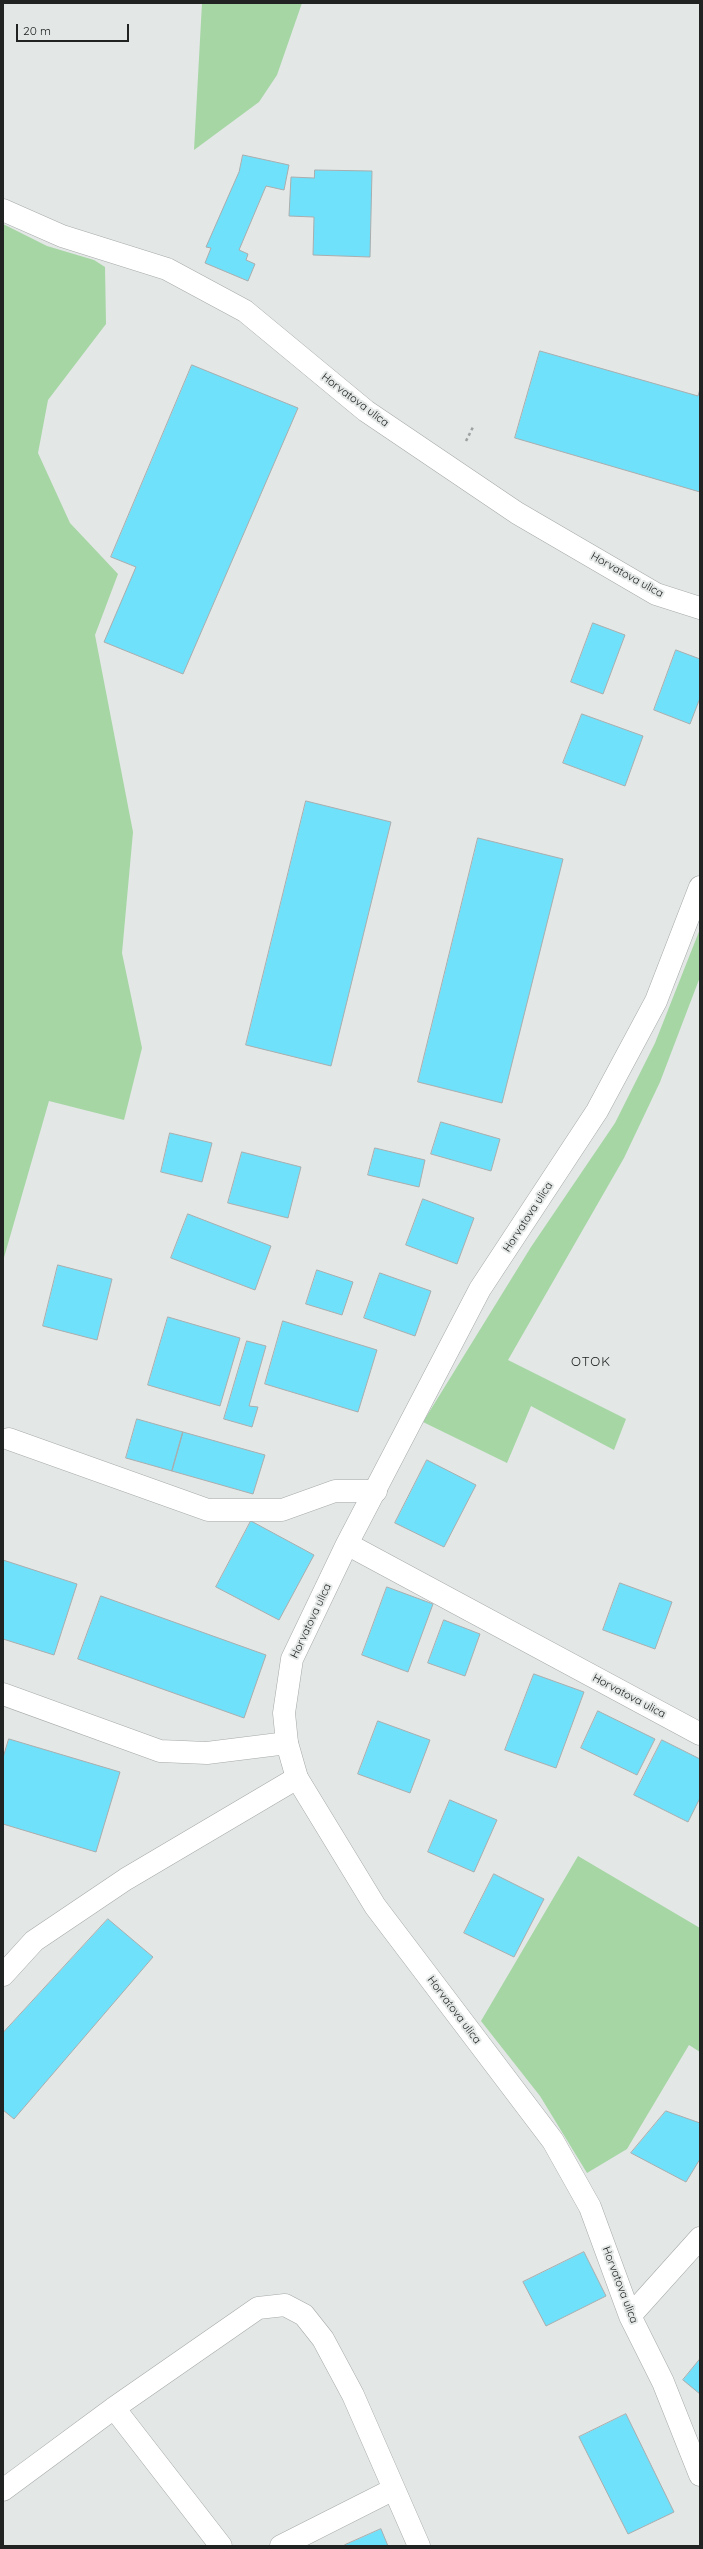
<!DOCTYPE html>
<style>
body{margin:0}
#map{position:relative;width:703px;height:2549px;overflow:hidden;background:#e3e7e6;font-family:Quicksand,sans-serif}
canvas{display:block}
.frame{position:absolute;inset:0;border:4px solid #212323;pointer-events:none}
.scale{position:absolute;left:16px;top:24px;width:113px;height:18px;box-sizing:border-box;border:2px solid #212323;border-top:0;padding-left:5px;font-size:12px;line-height:14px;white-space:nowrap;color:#212323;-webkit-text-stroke:3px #e3e7e6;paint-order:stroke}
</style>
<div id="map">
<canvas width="703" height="2549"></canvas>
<div class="frame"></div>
<div class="scale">20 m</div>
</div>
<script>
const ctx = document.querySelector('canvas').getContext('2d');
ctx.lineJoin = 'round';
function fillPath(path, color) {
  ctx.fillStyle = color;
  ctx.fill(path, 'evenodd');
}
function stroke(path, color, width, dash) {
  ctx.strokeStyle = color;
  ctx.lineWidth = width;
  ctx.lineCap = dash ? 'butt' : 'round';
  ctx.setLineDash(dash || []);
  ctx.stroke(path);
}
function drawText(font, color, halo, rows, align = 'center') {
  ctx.font = font + ' Quicksand,sans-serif';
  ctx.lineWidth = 4;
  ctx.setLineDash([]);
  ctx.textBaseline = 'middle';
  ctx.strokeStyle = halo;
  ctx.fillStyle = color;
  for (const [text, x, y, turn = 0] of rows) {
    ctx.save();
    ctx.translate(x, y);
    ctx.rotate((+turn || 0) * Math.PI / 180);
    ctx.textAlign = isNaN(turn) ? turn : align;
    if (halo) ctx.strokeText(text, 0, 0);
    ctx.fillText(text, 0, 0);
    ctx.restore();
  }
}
fillPath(new Path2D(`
 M202 3H302L277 75 259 102 194 150Z
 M3 224 47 246 94 260 105 267 106 324 48 400 38 453 70 523 118 574 95 635 133 832 122 953 142 1048 124 1120 49 1101 3 1261Z
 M700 929V977L660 1082 624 1158 508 1360 626 1419 614 1450 531 1406 507 1463 423 1422 531 1247 615 1123 655 1043Z
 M578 1856 700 1928V2052L689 2045 627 2149 587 2173 540 2096 481 2021Z`), '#a6d6a4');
const building = new Path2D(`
 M243 155 289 165 284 190 266 186 239 250 248 254 246 260 255 264 248 281 205 263 211 248 206 247 239 172Z
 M315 170 372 171 370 257 313 255 314 217 289 216 291 177 314 178Z
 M540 351 698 396 700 389V492L515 438Z
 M192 365 298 408 183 674 104 642 136 567 111 557Z
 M593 623 625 635 603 694 571 682Z
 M676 650 700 659V698L690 724 654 710Z
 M582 714 643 736 625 786 563 763Z
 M306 801 391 822 331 1066 246 1045Z
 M478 838 563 859 502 1103 418 1082Z
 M441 1122 500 1139 491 1171 431 1154Z
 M170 1133 212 1143 202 1182 161 1172Z
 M375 1148 425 1160 419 1187 368 1175Z
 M242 1152 301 1167 288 1218 228 1203Z
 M423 1199 474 1218 457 1264 406 1245Z
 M188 1214 271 1246 255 1290 171 1258Z
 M58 1265 112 1279 97 1340 43 1326Z
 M317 1270 353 1282 342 1315 306 1304Z
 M380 1273 431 1291 415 1336 364 1318Z
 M168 1317 240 1338 220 1406 148 1385Z
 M283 1321 377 1350 358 1412 265 1384Z
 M247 1341 266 1346 249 1406 258 1407 252 1427 224 1419Z
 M137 1419 183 1432 172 1471 126 1458Z
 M183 1432 265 1455 253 1494 172 1471Z
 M427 1460 476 1485 444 1547 395 1523Z
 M251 1521 314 1555 279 1620 216 1587Z
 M3 1560 77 1584 54 1655 3 1639Z
 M620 1583 672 1602 655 1649 603 1630Z
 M387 1587 433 1604 408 1672 362 1655Z
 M101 1596 266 1655 244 1718 78 1659Z
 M444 1620 480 1634 465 1676 428 1663Z
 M534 1674 584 1692 556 1768 505 1750Z
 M598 1711 655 1739 637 1775 581 1748Z
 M378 1721 430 1740 410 1793 358 1774Z
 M9 1739 120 1772 96 1852 3 1824V1758Z
 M662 1740 700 1759V1798L688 1822 634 1795Z
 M450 1800 497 1820 474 1872 428 1852Z
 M494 1874 544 1899 514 1957 464 1933Z
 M108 1919 153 1957 14 2119 3 2110V2033Z
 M666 2111 700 2123V2159L686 2182 631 2153Z
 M584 2252 606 2296 546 2326 523 2282Z
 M700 2359V2394L683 2380Z
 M626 2414 674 2512 628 2534 579 2437Z
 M381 2529 388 2546H346L345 2545Z`);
fillPath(building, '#6fe1fa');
stroke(building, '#a9adae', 1);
const service = new Path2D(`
 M9 1439 208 1510H282L335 1491H376
 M3 1694 160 1751 207 1753 287 1743
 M3 1975 34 1941 126 1879 297 1778
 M114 2408 221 2546
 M3 2490 114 2408 258 2308 285 2305 304 2315 323 2339 353 2395 419 2546
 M281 2546 394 2489`);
const minor = new Path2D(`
 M3 210 62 236 167 269 245 311 366 411 517 513 656 594 700 608
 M700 887 656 1001 597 1111 480 1289 347 1544 292 1659 284 1713 287 1743 297 1778 375 1906 553 2141 590 2207 630 2316 663 2382 700 2475
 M347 1544 700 1734
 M630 2316 700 2238`);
stroke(service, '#a6a9a9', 23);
stroke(minor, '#a6a9a9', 23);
stroke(new Path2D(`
 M466 441 473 427`), '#9fa2a2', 2.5, [3, 3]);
stroke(service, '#fff', 22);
stroke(minor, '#fff', 22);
drawText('11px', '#212323', '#e3e7e6', [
 ["Horvatova ulica",355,400,37],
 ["Horvatova ulica",627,575,29],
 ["Horvatova ulica",528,1217,-57],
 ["Horvatova ulica",311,1621,-65],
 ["Horvatova ulica",629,1696,28],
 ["Horvatova ulica",454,2010,53],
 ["Horvatova ulica",620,2285,69]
]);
ctx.letterSpacing = '1px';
drawText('13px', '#212323', '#e3e7e6', [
 ["OTOK",591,1362]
]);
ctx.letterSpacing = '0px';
</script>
